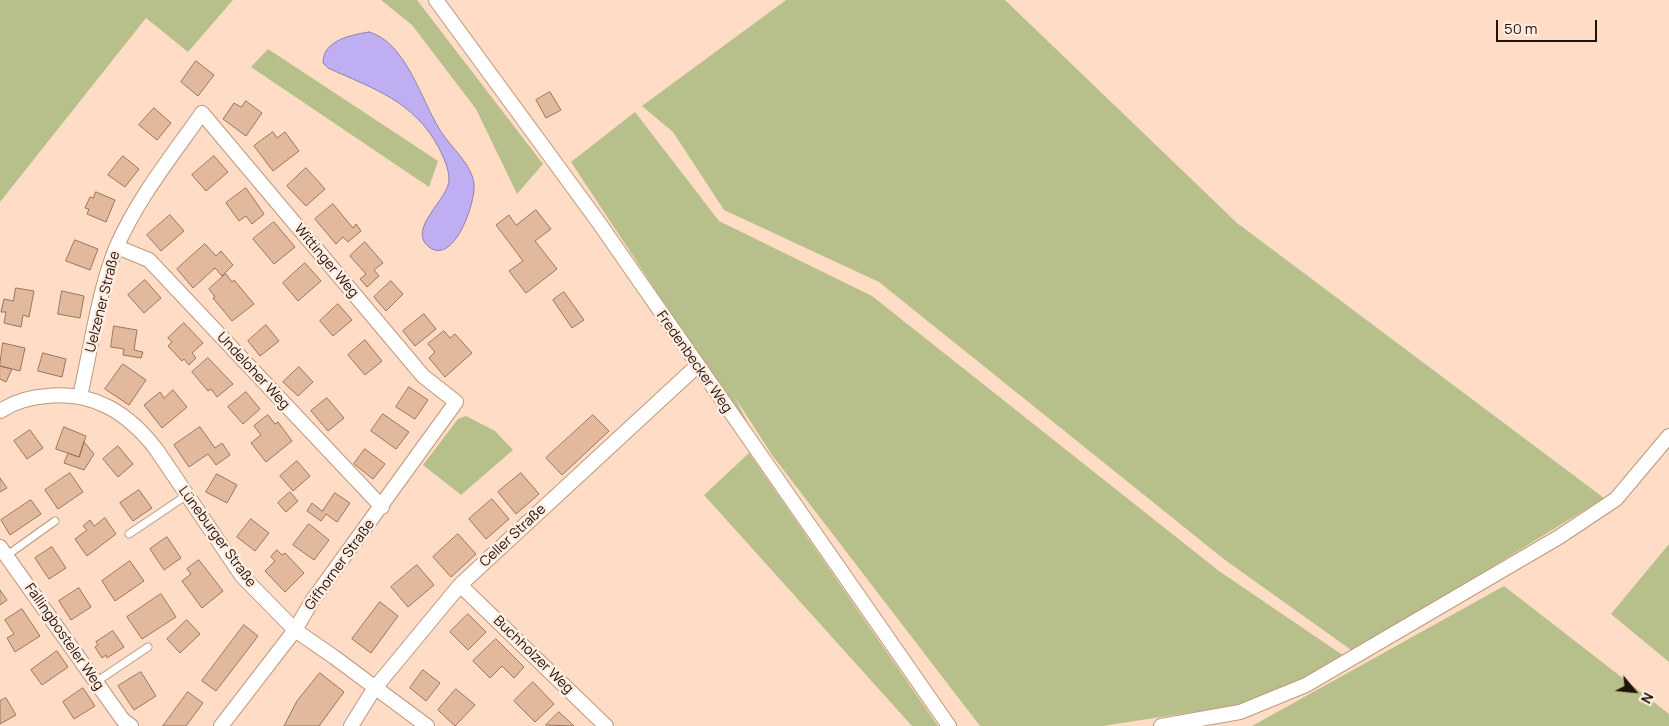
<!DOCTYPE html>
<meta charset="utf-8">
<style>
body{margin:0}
#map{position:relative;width:1669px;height:726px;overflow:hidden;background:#fedcc5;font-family:Manrope,sans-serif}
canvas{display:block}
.north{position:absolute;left:1609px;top:666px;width:50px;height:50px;-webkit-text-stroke:4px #ffede2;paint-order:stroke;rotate:118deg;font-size:14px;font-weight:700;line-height:20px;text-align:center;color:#201207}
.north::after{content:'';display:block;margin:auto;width:18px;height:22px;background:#201207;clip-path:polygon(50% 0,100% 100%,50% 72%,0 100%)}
.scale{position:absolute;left:1496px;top:20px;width:101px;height:22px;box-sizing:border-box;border:2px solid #201207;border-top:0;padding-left:6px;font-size:15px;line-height:18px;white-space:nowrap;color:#201207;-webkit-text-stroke:4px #ffede2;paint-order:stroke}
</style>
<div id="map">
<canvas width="1669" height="726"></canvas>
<div class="north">N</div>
<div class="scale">50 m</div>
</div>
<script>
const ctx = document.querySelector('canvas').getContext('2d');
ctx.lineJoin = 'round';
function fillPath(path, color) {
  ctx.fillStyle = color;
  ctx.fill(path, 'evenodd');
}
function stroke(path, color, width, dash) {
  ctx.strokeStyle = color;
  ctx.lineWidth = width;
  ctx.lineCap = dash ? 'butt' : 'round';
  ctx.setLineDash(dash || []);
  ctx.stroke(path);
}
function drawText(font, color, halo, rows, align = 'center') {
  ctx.font = font + ' Manrope,sans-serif';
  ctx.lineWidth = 5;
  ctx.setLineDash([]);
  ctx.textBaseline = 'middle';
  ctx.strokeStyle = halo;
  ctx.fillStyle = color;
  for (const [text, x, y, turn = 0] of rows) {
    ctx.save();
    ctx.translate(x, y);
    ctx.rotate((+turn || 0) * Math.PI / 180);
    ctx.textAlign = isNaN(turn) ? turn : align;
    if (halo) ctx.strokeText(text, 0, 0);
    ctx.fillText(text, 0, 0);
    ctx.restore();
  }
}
fillPath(new Path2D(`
 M0 0H233L188 52 146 18 0 202Z
 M381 0H417L543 164 517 194 476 109 412 25Z
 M786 0H1005L1237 223 1604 498 1354 652 1225 560 879 282 724 210 673 132 642 106Z
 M268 49 438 161 429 187 251 67Z
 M635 112 719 221 872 296 1219 571 1344 656 1285 688 1233 706 1102 726H980L772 455 734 396 765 456 571 162Z
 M466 416 495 431 513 450 461 495 423 465 458 419Z
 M749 453 938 726H912L704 495Z
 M1669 544V662L1611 614Z
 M1504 586 1669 714V726H1252Z`), '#b7c08a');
const water = new Path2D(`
 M369 32C406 42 421 100 440 130 446 140 454 148 461 157 467 165 473 174 474 184 476 202 454 266 429 247 406 229 449 199 449 180 449 168 444 159 439 148 414 101 374 89 328 68L323 63C323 40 351 35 369 32Z`);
fillPath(water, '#c0aef3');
stroke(water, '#907fac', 1);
const building = new Path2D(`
 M196 61 214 75 198 96 181 82Z
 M550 92 561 110 546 118 536 100Z
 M246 101 262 113 246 136 223 119 234 103 241 107Z
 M154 108 171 123 157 140 139 125Z
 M273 132 277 138 285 132 299 151 273 171 254 146Z
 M123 156 139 169 125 187 108 175Z
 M214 156 228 172 206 191 192 175Z
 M306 168 325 189 306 206 287 186Z
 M246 188 264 214 252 224 246 216 239 221 226 203Z
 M96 192 115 200 106 222 87 214 89 209 85 208 90 197 93 198Z
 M333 204 353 228 356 224 361 231 348 242 343 237 336 244 315 219Z
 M536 210 551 229 535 241 557 269 526 293 509 271 523 261 496 225 509 215 516 225Z
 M170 215 184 231 161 251 147 235Z
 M274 222 295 247 274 264 253 239Z
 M75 240 98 249 90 270 66 261Z
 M365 242 383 263 374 270 379 276 367 287 360 279 366 274 350 256Z
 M205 244 216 256 221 251 233 265 222 276 215 268 193 288 177 269Z
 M305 263 321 281 298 301 283 283Z
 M226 274 232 282 234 280 254 304 232 321 213 298 215 297 209 289Z
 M145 280 161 298 144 313 128 295Z
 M391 281 403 294 386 311 374 297Z
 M16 288 34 291 29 317 23 315 21 327 4 323 6 312H1L4 299 13 301Z
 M62 291 84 296 80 318 58 314Z
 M564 292 584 320 572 328 553 300Z
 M338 304 352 320 333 336 320 321Z
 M424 314 436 329 415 346 403 331Z
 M184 323 203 343 192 353 196 358 189 365 184 359 182 361 168 346 172 342 168 338Z
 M266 325 279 341 260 356 248 341Z
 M114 326 137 330 134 350 143 352 141 358 123 355 124 349 111 347Z
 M444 331 450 338 455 334 472 353 445 377 429 358 435 352 428 344Z
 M365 340 382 361 365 375 348 355Z
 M3 343 25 348 20 371 0 366Z
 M43 353 66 359 62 377 38 371Z
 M208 358 233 384 217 397 211 389 208 391 192 372Z
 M123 364 146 380 129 405 105 389Z
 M0 366 12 369 6 382 0 379Z
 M299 367 313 382 298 396 283 382Z
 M409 387 428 400 415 419 396 407Z
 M173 390 187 407 162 428 144 405 160 392 164 398Z
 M246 392 260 409 243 424 228 407Z
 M327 398 344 418 328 431 311 411Z
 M383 414 409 432 396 449 371 431Z
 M268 415 275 424 278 422 292 441 266 462 251 443 261 435 254 426Z
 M593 415 609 431 562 475 546 458Z
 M64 427 86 436 79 457 56 449Z
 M200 427 215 448 222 443 230 455 216 465 208 454 189 467 174 445Z
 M30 430 43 448 27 459 14 441Z
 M84 442 94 454 84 470 64 463 68 453 79 457Z
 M118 446 133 464 118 477 103 459Z
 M365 449 385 464 373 479 354 464Z
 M297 461 310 476 293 491 280 476Z
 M70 473 83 492 58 509 45 490Z
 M521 473 539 494 516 514 498 492Z
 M217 474 237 485 227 503 206 492Z
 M0 478 7 488 0 492Z
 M139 490 152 508 133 521 120 503Z
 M290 492 298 501 286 512 278 503Z
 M335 493 350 503 337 522 326 514 321 521 307 511 312 503 322 511Z
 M492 499 509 519 486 539 469 519Z
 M31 500 41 514 10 535 1 520Z
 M105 518 116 534 87 556 75 539 87 530 83 526 90 520 94 526Z
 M251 519 269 533 255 551 237 537Z
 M309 524 329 540 314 560 293 545Z
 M458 534 476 554 451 577 433 557Z
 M167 537 181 558 164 570 150 549Z
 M52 547 66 568 49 579 35 558Z
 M277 550 282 555 285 553 304 573 285 592 265 571 275 561 271 557Z
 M199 560 223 591 202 608 182 581 191 574 187 569Z
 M130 561 144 581 115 601 102 581Z
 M417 565 434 585 408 607 391 587Z
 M79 588 91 607 71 620 59 601Z
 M0 590 7 600 0 605Z
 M161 594 176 617 142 639 127 617Z
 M380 602 398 616 371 653 352 639Z
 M22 609 40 636 15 652 7 638 14 634 5 620Z
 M468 614 486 632 468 650 450 632Z
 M187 620 200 634 180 653 167 639Z
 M244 625 258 636 216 691 202 681Z
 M113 631 124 647 107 658 106 655 102 658 95 647 98 645 96 642Z
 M496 639 524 667 514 678 502 666 490 678 473 661Z
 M57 651 68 667 42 685 31 670Z
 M423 670 440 683 426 701 410 688Z
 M141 672 156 696 134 710 118 686Z
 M320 673 344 692 319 726H284L297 701Z
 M533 682 554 704 535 722 514 701Z
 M83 688 95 706 74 719 63 702Z
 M456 689 475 705 455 726 438 710Z
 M188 692 203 703 186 726H163Z
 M6 698 16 715 0 724V701Z
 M559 712 574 726 546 725Z`);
fillPath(building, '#e3b99d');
stroke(building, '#9b755a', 1);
const lane = new Path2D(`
 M129 534 187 495
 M6 556 55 521
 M96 682 148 647`);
const street = new Path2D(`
 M436 0 597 220 949 726
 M117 247 149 260 382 507
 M80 396C91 349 98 293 116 248 137 199 172 156 202 113L423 376 456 402 312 601 295 630 221 726
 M0 411C14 402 31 397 47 396 94 391 128 413 156 449L242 576 295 630 334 657 427 726
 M0 547 123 720 131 726
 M460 585 606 726
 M351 726 374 689 460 585 697 366
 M1161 726 1240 712 1306 685 1559 537 1616 499 1669 436`);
stroke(lane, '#c0987c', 9);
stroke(street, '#c0987c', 16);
stroke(lane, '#fff', 7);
stroke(street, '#fff', 14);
drawText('14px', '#201207', '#ffede2', [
 ["Wittinger Weg",326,261,50],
 ["Uelzener Straße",103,302,-76],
 ["Fredenbecker Weg",694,362,55],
 ["Undeloher Weg",253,371,47],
 ["Celler Straße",513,536,-43],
 ["Lüneburger Straße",217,537,54],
 ["Gifhorner Straße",340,565,-54],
 ["Fallingbosteler Weg",64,637,55],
 ["Buchholzer Weg",533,655,44]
]);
</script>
